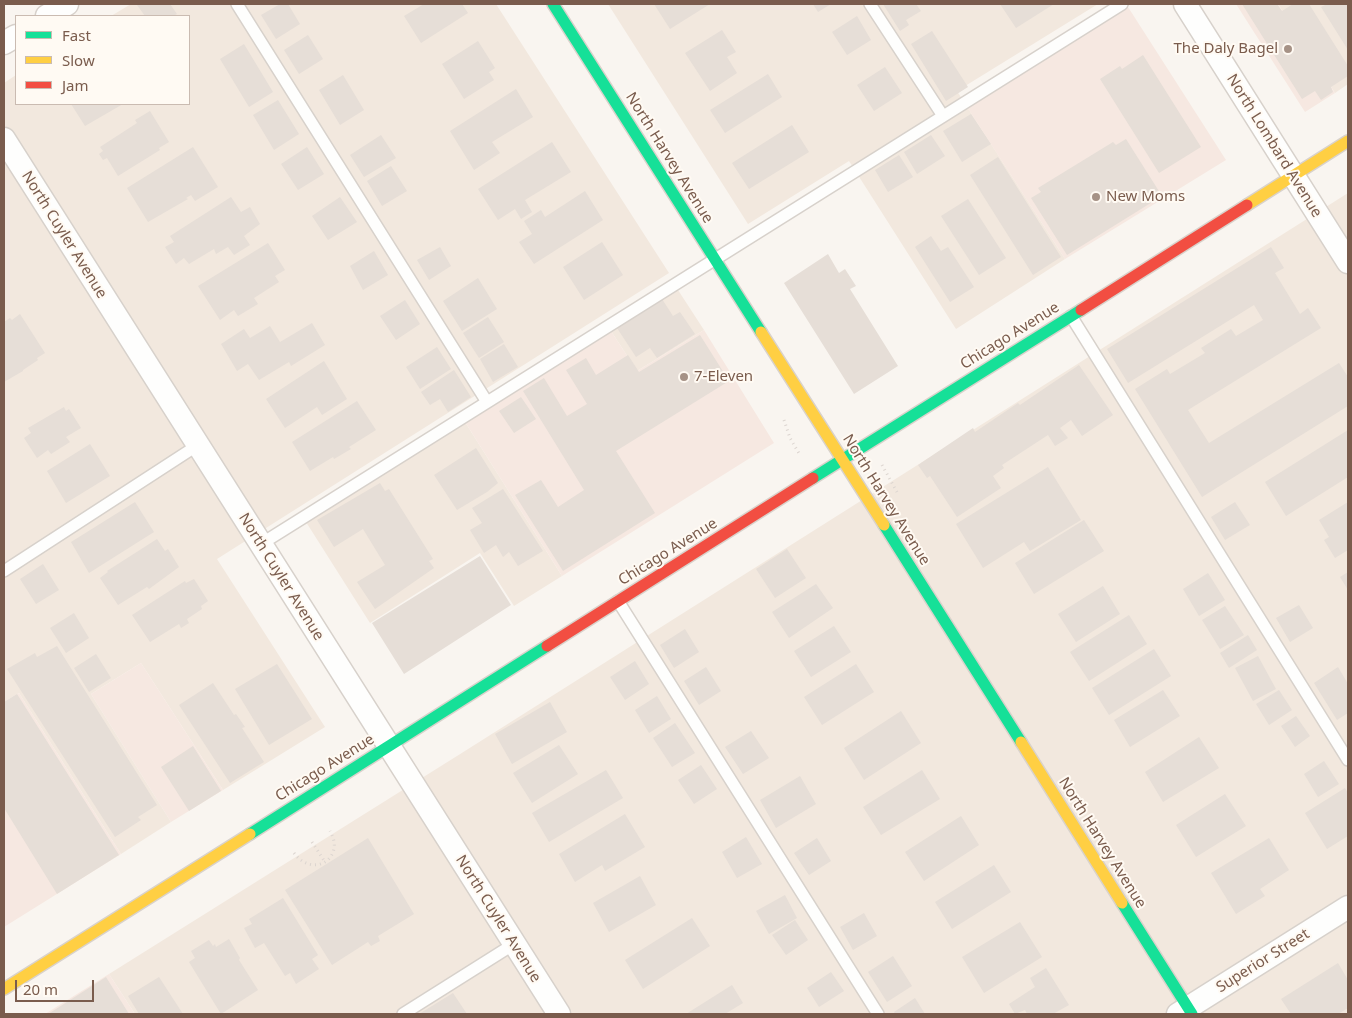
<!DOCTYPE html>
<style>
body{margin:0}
#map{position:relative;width:1352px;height:1018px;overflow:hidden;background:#f9f5f0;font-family:"Noto Sans",sans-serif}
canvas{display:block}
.frame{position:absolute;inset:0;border:5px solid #7a5c4d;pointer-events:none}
.legend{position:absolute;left:15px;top:15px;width:175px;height:90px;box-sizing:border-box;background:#fffaf3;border:1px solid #cabbb1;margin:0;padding:6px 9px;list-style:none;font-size:15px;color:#7a5c4d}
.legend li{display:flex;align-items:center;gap:10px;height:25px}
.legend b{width:25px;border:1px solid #cabbb1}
.scale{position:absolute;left:15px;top:980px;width:79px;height:22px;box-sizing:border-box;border:2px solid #7a5c4d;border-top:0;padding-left:6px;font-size:15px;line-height:18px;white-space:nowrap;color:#7a5c4d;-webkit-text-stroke:4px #fffaf3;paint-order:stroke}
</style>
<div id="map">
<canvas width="1352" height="1018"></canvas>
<div class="frame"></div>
<ul class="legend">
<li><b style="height:6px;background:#16e098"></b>Fast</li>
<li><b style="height:6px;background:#ffcf43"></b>Slow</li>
<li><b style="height:6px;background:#f24e42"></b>Jam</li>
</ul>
<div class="scale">20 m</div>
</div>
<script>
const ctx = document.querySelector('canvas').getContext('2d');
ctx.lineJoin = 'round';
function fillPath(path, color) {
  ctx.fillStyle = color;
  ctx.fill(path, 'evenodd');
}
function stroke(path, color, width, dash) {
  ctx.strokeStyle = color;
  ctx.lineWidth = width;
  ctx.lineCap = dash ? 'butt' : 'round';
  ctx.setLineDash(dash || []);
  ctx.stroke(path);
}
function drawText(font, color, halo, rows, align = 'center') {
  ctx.font = font + ' "Noto Sans",sans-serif';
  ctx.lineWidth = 4;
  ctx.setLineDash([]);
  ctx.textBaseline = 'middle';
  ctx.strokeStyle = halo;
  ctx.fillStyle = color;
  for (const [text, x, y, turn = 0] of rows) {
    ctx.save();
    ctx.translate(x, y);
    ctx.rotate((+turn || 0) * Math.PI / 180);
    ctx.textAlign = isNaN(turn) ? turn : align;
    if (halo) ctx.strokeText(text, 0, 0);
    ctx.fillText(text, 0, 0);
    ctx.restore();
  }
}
fillPath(new Path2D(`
 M131 4H496L669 273 217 559 325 727 223 790 141 663 91 694 171 822 121 854 19 693 4 702V83L16 75V104H189V16H111Z
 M608 4H1098L957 91 1065 259 956 329 849 161 748 224Z
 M1278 4H1348V84L1335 93Z
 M1348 193V1014H135L109 974 457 756Z
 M678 290 704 330 637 371 611 331Z
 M465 422 562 576 514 606 480 553 370 623 306 522Z`), '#f2e8de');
fillPath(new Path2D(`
 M1236 4H1278L1335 93 1305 112Z
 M1128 7 1226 160 1065 259 967 107Z
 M704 330 774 443 562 576 465 422 611 331 637 371Z
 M141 663 223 790 171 822 91 694Z
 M19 693 121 854 4 927V702Z
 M109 974 135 1014H45Z`), '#f6e8e1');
fillPath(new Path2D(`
 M139 4H170L177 14 173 16H145L137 5Z
 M280 4H288L300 24 276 39 261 15Z
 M424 4H462L468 13 421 43 404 16Z
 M654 4H710L670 29Z
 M813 4H831L818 12Z
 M883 4H916L921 11 906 20 909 25 900 31Z
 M1000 4H1054L1016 28Z
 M1242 4H1277L1282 11 1293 4H1309L1348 66V76L1331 87 1333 92 1321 100 1315 91 1302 99Z
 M1327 4H1348V50L1321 7Z
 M857 16 871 40 847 55 832 32Z
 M722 30 736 52 727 57 737 73 710 91 685 53Z
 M932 31 968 87 946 101 911 44Z
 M308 35 323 59 299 74 284 50Z
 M478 41 495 68 489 72 494 80 464 99 442 64Z
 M244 44 273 92 249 107 220 59Z
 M1143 55 1201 147 1159 173 1100 79 1120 66 1122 69Z
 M885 67 902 93 874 111 857 85Z
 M768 74 782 97 725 133 710 110Z
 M343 75 364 110 340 125 319 90Z
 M516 89 533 117 492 142 500 153 474 170 450 131Z
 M278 100 299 134 274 150 253 115Z
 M71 104H123L85 126Z
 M150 111 169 142 159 148 160 150 118 176 107 158 103 160 99 154 103 151 100 147 137 123 135 120Z
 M971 114 991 144 962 162 943 131Z
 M792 125 809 152 749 189 732 163Z
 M381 135 396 158 364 177 350 155Z
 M931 135 945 156 917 174 904 152Z
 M1126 139 1162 196 1067 255 1031 198 1041 192 1038 188 1113 142 1116 145Z
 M552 142 571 172 525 200 532 212 521 219 515 209 498 220 478 189Z
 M193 147 218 187 195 201 191 195 186 198 188 199 148 222 127 188Z
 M307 147 324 174 298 190 281 164Z
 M899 155 913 177 888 192 875 170Z
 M998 157 1061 257 1033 275 970 175Z
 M391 166 407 191 382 206 367 181Z
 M585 191 603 220 534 264 519 242 532 234 524 221 541 210 545 217Z
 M231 197 241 212 250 207 260 224 244 236 250 245 234 255 228 247 216 254 214 249 189 264 184 258 176 264 165 247 174 242 170 236Z
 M340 197 357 222 328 240 312 216Z
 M968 199 1006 258 979 275 941 216Z
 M931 236 941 251 948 247 974 287 950 302 915 247Z
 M602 242 623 275 584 300 563 267Z
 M268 243 285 270 275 276 279 282 254 298 258 304 238 316 234 310 220 320 198 286Z
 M440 247 451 266 429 280 417 260Z
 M1271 247 1284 268 1275 273 1300 314 1308 308 1321 328 1188 410 1209 443 1339 363 1348 377V406L1202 497 1135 389 1167 369 1170 374 1205 353 1201 348 1231 329 1236 336 1263 320 1254 305 1128 383 1107 349Z
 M374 251 388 275 363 290 350 266Z
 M828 254 839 273 845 269 856 286 850 289 898 366 854 394 784 283Z
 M478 278 497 309 462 331 443 301Z
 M662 299 673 316 680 312 695 334 657 358 650 348 636 357 617 328Z
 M405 300 420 324 396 340 380 316Z
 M20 314 45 353 37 358 38 360 23 370V371L4 382V322L10 318 12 320Z
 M488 317 504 342 479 358 463 333Z
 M312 323 325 345 291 366 289 362 259 380 248 364 237 371 221 344 244 329 250 338 270 326 280 342Z
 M700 335 729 381 616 451 655 513 563 571 515 495 541 480 558 507 584 490 523 391 544 378 567 416 587 404 566 370 586 358 596 375 628 355 639 372Z
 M504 344 518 367 493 382 480 359Z
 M437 347 451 369 420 389 406 367Z
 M324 361 347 399 322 415 317 407 285 428 266 399Z
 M1079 365 1113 415 1082 436 1071 420 1060 428 1068 438 1055 446 1048 435 1002 465 1004 468 993 476 1001 488 957 517 930 476 927 478 918 465 973 428 975 432 1018 403 1020 405Z
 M454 370 471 397 448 412 440 399 430 405 421 392Z
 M521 397 536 419 514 433 499 411Z
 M357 401 376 430 349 447 351 449 334 459 333 457 310 471 292 442Z
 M64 407 66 411 69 409 81 428 66 437 70 442 51 454 48 450 37 458 24 438 31 433 28 428Z
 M1348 430V477L1286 516 1265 482Z
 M90 444 110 476 66 503 47 471Z
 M476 448 498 483 487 492 457 510 434 475Z
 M1048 467 1081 520 1030 551 1024 542 983 568 956 524Z
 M380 483 385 491 389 489 433 559 429 561 434 568 375 609 357 582 385 565 363 529 334 547 317 520Z
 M503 489 543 551 518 566 509 552 503 557 496 545 484 553 470 530 482 523 472 508Z
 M135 502 154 532 89 573 71 542Z
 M1235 502 1250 525 1225 540 1211 517Z
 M1348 502V550L1335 558 1324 540 1329 537 1319 520Z
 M1084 520 1104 551 1034 594 1015 563Z
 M157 539 165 551 168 549 179 567 149 589 147 587 118 605 100 578 108 572 107 571Z
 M787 549 806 578 775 598 756 569Z
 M480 556 511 605 404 674 372 623Z
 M43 564 59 590 36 604 20 579Z
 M1348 572V590L1340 577Z
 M1208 573 1225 600 1199 616 1183 589Z
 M194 579 208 601 201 606 202 609 187 619 189 623 181 628 179 624 150 642 132 615 185 581 186 583Z
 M816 584 833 608 789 638 772 612Z
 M1103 586 1120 614 1076 642 1058 614Z
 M1299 605 1313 628 1290 642 1276 618Z
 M1225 606 1244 635 1220 649 1202 620Z
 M74 613 89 638 66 653 50 628Z
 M1129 615 1147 644 1089 681 1070 652Z
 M834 626 851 652 811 677 794 651Z
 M685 629 699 652 674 668 660 645Z
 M1248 635 1257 650 1229 668 1220 653Z
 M57 646 157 805 138 817 141 820 115 837 7 669 35 653 37 657Z
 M1154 649 1171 676 1109 715 1092 688Z
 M96 654 111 678 89 692 74 668Z
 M1258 656 1276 689 1253 701 1235 668Z
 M635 661 649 684 625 700 610 677Z
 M277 664 312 719 269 745 235 689Z
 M856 664 874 692 822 725 804 697Z
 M706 667 721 691 699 705 684 681Z
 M1338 667 1348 684V713L1337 720 1314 683Z
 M213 683 234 715 236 714 245 727 242 728 264 762 230 783 179 705Z
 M1163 690 1180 716 1130 747 1114 720Z
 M1279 690 1292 710 1269 725 1256 704Z
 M17 694 119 855 57 894 4 808V702Z
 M657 696 671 719 649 733 635 710Z
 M550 702 567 732 512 764 495 734Z
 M901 711 921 743 864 780 844 748Z
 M1296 716 1310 736 1295 747 1281 726Z
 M675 723 695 753 672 767 653 738Z
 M751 731 769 758 743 774 725 747Z
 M1199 737 1219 768 1163 802 1145 772Z
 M559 745 578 774 532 803 513 773Z
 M193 746 221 791 189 811 161 767Z
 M1324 761 1339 784 1318 797 1304 774Z
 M701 765 717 789 694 804 678 780Z
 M606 770 623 798 549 842 532 813Z
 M922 770 940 799 881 835 863 807Z
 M800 776 816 804 776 828 760 800Z
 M1345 788 1348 793V836L1327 849 1305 813Z
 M1225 794 1246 826 1196 857 1176 825Z
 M625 814 645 847 605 871 602 865 575 882 559 854Z
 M961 816 979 845 924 881 905 852Z
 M746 837 762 864 737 878 722 852Z
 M368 838 414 914 378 936 380 941 371 946 368 942 332 965 285 890Z
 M817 838 831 861 809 875 794 853Z
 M1269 838 1289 870 1260 889 1265 896 1236 914 1211 873Z
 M994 865 1011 892 952 929 935 902Z
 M640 876 656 905 609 932 593 903Z
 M785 895 797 918 769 934 756 911Z
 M283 898 318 955 312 959 319 969 296 984 290 973 285 976 264 943 255 948 244 928 252 924 249 919Z
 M864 913 877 936 853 950 840 927Z
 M692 918 710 946 643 989 625 960Z
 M795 920 808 940 786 955 772 935Z
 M1020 922 1042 957 984 993 962 957Z
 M229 939 240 958 239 960 258 990 221 1014 189 962 195 958 191 951 209 940 213 946 215 944 216 947Z
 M893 956 912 986 887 1002 868 972Z
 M1338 963 1348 980V1008L1338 1014H1291L1281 999Z
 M1046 968 1069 1005 1053 1014H1027L1025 1010 1015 1014 1009 1004 1035 987 1030 978Z
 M831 972 844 991 819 1007 807 988Z
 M106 977 129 1014H48L56 1009Z
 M159 977 183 1014H139L128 996Z
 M732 985 743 1003 725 1014H686Z
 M453 993 467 1014H419Z
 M915 998 925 1014H895L894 1012Z`), '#e6ded7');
const lane = new Path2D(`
 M237 4 487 402
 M870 4 943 116
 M1071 316 1348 760
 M261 544 1122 4
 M4 571 198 445
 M618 601 878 1014
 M403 1014 514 944`);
const street = new Path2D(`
 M1185 4 1348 262
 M47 16 67 4
 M4 43 16 36
 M4 139 559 1014
 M1178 1014 1348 907`);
const fast = new Path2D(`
 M553 4 761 332
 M813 478 1081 310
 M884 525 1021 742
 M250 834 547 646
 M1122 903 1192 1014`);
const slow = new Path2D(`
 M1247 205 1348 141
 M761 332 884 525
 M1021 742 1122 903
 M4 989 250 834`);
const jam = new Path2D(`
 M1081 310 1247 205
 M547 646 813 478`);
stroke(lane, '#d7d1cb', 14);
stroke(street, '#d7d1cb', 25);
stroke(fast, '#d9d2cb', 14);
stroke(slow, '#d9d2cb', 14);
stroke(jam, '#d9d2cb', 14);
stroke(new Path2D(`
 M784 420 790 438 800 455
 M882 465 897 492
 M312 842 325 862
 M294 853C313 879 346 858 330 831`), '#dcd5d0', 3, [1, 4]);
stroke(lane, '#fefefd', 11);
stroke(street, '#fefefd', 22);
stroke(fast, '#16e098', 11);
stroke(slow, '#ffcf43', 11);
stroke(jam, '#f24e42', 11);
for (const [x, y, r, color] of [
 [1288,49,5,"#a69286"],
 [1096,197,5,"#a69286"],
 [684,377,5,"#a69286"]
]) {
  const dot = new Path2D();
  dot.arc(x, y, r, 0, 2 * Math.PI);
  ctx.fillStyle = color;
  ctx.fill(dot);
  stroke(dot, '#fffaf3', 2);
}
drawText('15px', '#7a5c4d', '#fffaf3', [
 ["The Daly Bagel",1278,49,"right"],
 ["New Moms",1106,197],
 ["7-Eleven",694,377]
], 'left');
drawText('15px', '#7a5c4d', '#fffaf3', [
 ["North Lombard Avenue",1274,146,58],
 ["North Harvey Avenue",669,158,58],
 ["North Cuyler Avenue",64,235,58],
 ["Chicago Avenue",1010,336,-32],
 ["North Harvey Avenue",886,500,58],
 ["Chicago Avenue",668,552,-32],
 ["North Cuyler Avenue",281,577,58],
 ["Chicago Avenue",325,768,-32],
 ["North Harvey Avenue",1102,843,58],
 ["North Cuyler Avenue",498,919,58],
 ["Superior Street",1263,961,-32]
]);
</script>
